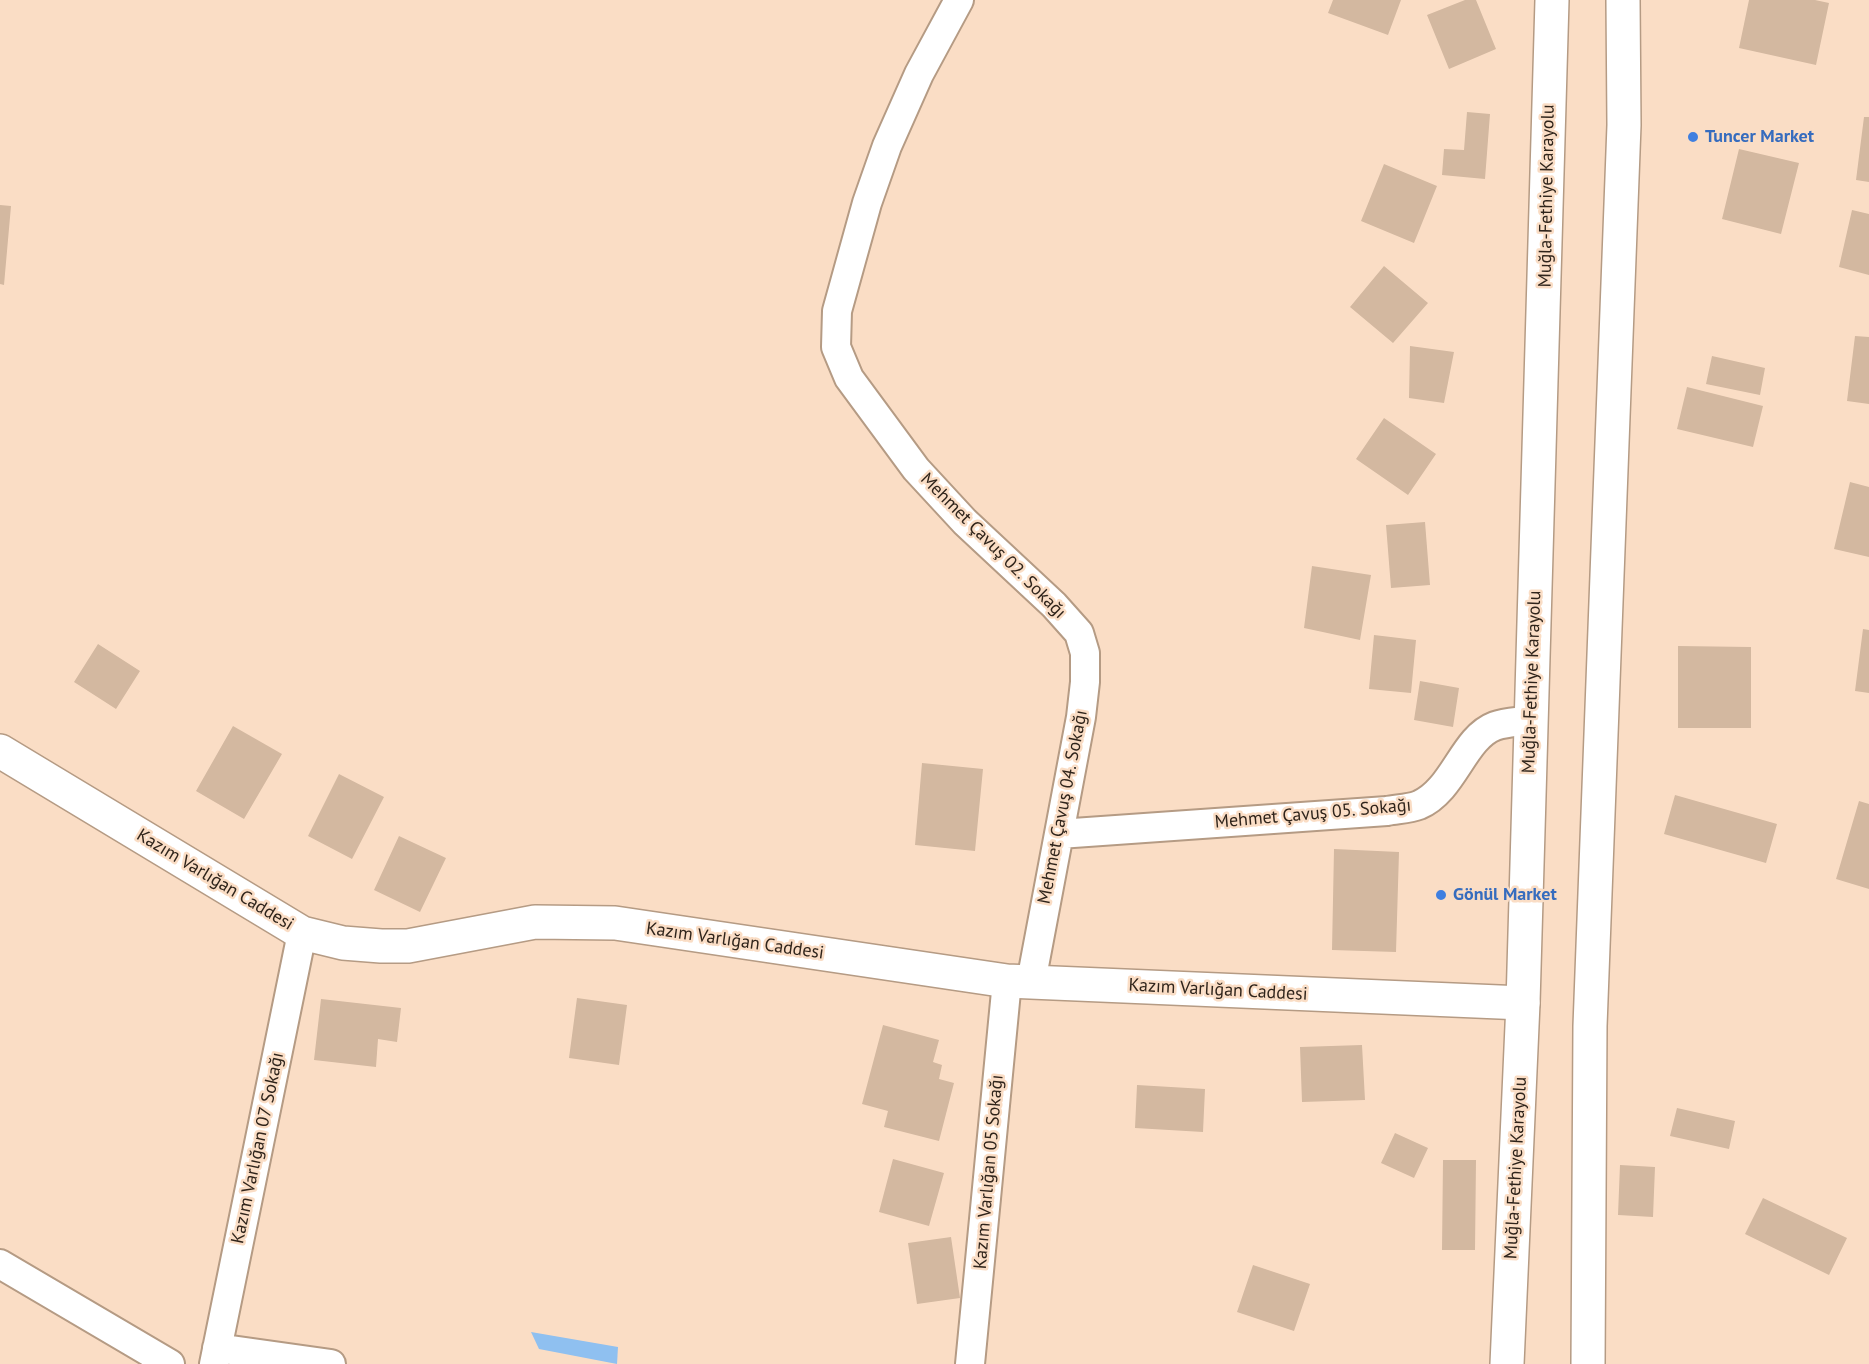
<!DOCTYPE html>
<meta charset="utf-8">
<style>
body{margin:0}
canvas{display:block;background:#faddc5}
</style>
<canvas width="1869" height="1364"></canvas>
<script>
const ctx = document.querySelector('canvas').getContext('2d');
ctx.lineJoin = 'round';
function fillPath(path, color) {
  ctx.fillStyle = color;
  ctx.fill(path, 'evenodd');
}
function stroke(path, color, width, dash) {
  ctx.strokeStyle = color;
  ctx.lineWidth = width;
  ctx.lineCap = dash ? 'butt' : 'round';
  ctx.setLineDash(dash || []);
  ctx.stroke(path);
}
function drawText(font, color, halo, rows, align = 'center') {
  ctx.font = font + ' "PT Sans",sans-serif';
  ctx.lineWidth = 5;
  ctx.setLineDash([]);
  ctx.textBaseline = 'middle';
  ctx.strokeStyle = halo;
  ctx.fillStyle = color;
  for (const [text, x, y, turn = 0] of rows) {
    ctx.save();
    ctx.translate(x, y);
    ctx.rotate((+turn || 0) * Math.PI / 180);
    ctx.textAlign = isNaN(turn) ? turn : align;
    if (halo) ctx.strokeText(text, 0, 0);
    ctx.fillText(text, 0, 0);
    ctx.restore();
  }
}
fillPath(new Path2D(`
 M531 1332 618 1347 617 1364 539 1349Z`), '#8fc0f0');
fillPath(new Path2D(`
 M1333 0H1401L1388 35 1328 13Z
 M1465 0H1476L1496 49 1449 69 1427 15Z
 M1749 0H1815L1829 3 1816 65 1739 48Z
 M1467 112 1490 114 1485 179 1442 175 1444 149 1464 150Z
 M1864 117H1869V182L1856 180Z
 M1739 149 1799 163 1781 234 1722 219Z
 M1384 164 1437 186 1414 243 1361 221Z
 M0 205 11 206 4 285 0 284Z
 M1852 210 1869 214V275L1839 267Z
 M1384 266 1428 303 1393 343 1350 307Z
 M1855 336 1869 337V404L1847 401Z
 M1410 346 1454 352 1444 403 1409 398Z
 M1712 356 1765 368 1760 395 1706 384Z
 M1687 387 1763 406 1753 447 1677 429Z
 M1384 418 1436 454 1408 495 1356 459Z
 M1850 482 1869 487V557L1834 549Z
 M1425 522 1430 585 1391 588 1386 525Z
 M1312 566 1371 575 1360 640 1304 628Z
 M1863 629 1869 630V693L1855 691Z
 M1374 635 1416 640 1411 693 1369 689Z
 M98 644 140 671 116 709 74 682Z
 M1678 646 1751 647V728H1678Z
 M1420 681 1459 688 1453 727 1414 720Z
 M233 726 282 754 244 819 196 791Z
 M922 763 983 769 975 851 915 845Z
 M339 774 384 797 352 859 308 836Z
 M1675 795 1777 824 1766 863 1664 834Z
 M1859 801 1869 804V889L1836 879Z
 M399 836 446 858 420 912 374 890Z
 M1334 849 1399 852 1396 952 1332 950Z
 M577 998 627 1005 619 1065 569 1058Z
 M321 999 401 1008 397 1042 378 1039 376 1067 314 1060Z
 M883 1025 939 1040 933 1062 942 1065 939 1079 954 1083 939 1141 884 1127 888 1111 862 1104Z
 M1362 1045 1365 1100 1302 1102 1300 1047Z
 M1137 1085 1205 1089 1203 1132 1135 1128Z
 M1677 1108 1735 1121 1729 1149 1670 1136Z
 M1395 1133 1428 1148 1414 1178 1381 1163Z
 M893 1159 944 1173 929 1226 879 1212Z
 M1443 1160H1476L1475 1250H1442Z
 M1620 1165 1655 1167 1653 1217 1618 1215Z
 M1763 1198 1847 1238 1829 1275 1745 1234Z
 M951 1237 960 1298 917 1304 908 1243Z
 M1253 1265 1310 1284 1294 1331 1237 1312Z`), '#d3b8a0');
const minor = new Path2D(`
 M959 0 919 74 887 146 867 203 837 311 836 347 849 378 916 469 965 522 1054 605 1079 633 1085 653V682L1081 717 1031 982
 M1059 834 1387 811C1397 809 1409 809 1419 805 1454 790 1463 738 1495 726 1506 722 1520 722 1531 720
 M0 1264 170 1364
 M217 1348 331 1364
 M214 1364 302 933
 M970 1364 1007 981`);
const tertiary = new Path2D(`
 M0 751 302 933 343 943 381 946H408L535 922 615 923 1007 981 1523 1003`);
const trunk = new Path2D(`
 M1507 1364 1523 1003 1552 0
 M1588 1364 1590 1026 1624 125 1623 0`);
stroke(minor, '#b59b84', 32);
stroke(tertiary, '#b59b84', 36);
stroke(trunk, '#b59b84', 36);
stroke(minor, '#fff', 28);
stroke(tertiary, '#fff', 33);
stroke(trunk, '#fff', 33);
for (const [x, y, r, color] of [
 [1693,137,6,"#3f7fe0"],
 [1441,895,6,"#3f7fe0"]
]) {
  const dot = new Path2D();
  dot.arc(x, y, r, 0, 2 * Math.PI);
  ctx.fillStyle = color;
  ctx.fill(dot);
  stroke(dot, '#faddc5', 2);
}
drawText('bold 18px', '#366cbe', '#faddc5', [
 ["Tuncer Market",1705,137],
 ["Gönül Market",1453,895]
], 'left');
drawText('18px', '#2f241b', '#faddc5', [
 ["Muğla-Fethiye Karayolu",1547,196,-89],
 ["Mehmet Çavuş 02. Sokağı",993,546,45],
 ["Muğla-Fethiye Karayolu",1532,682,-88],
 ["Mehmet Çavuş 04. Sokağı",1063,807,-79],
 ["Mehmet Çavuş 05. Sokağı",1313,814,-5],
 ["Kazım Varlığan Caddesi",215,880,31],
 ["Kazım Varlığan Caddesi",735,941,8],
 ["Kazım Varlığan Caddesi",1218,990,3],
 ["Kazım Varlığan 07 Sokağı",258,1148,-78],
 ["Muğla-Fethiye Karayolu",1516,1168,-87],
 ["Kazım Varlığan 05 Sokağı",989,1172,-85]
]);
</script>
